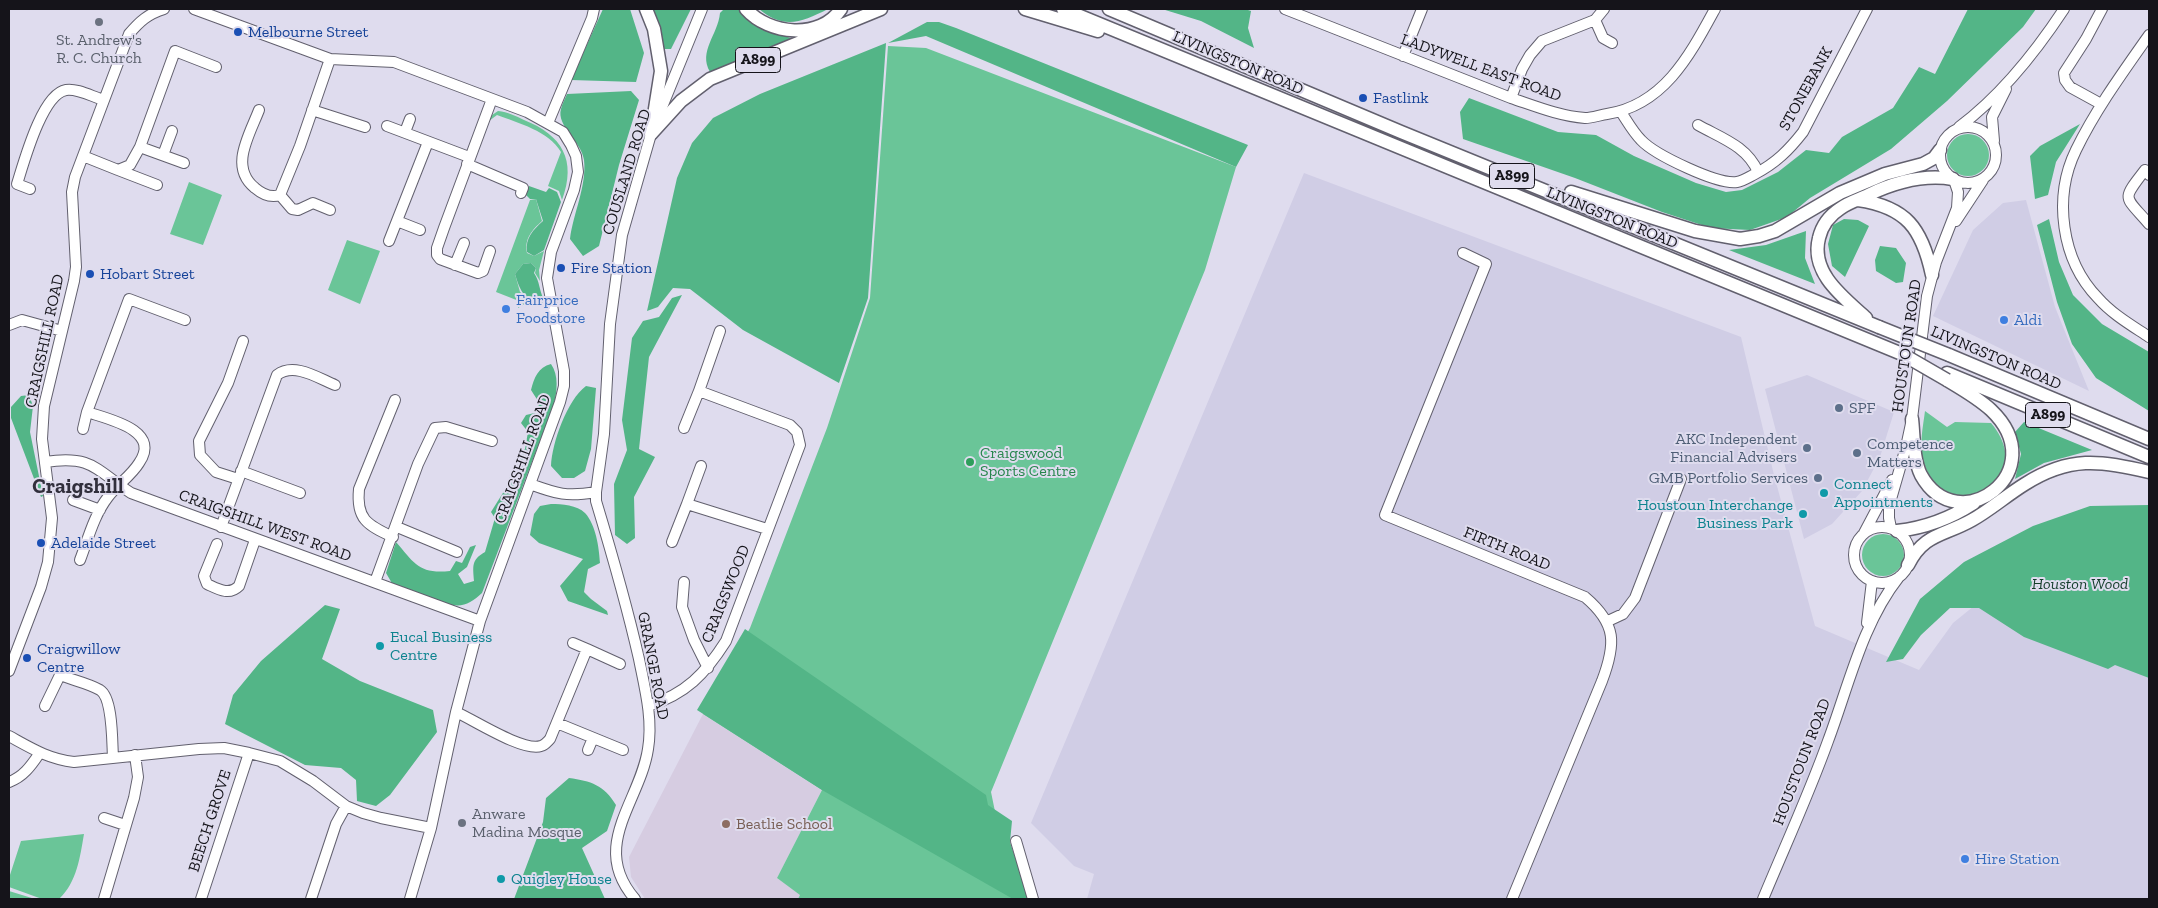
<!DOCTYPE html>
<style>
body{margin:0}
#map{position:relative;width:2158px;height:908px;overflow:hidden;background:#dfdcee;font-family:"Zilla Slab",serif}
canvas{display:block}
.frame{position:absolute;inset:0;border:10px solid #15141a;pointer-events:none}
</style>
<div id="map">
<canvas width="2158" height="908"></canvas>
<div class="frame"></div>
</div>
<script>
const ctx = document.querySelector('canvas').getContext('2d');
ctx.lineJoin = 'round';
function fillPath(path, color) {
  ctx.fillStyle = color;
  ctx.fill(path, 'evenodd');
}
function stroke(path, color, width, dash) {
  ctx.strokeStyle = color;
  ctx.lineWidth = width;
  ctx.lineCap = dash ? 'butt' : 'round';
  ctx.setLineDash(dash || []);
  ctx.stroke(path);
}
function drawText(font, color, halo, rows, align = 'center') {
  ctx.font = font + ' "Zilla Slab",serif';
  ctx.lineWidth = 4;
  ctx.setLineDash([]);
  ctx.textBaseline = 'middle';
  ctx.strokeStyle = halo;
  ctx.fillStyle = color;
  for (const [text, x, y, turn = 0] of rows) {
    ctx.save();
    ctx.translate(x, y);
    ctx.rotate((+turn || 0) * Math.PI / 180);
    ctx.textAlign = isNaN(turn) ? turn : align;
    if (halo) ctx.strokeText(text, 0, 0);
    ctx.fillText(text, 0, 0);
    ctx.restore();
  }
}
fillPath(new Path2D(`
 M1304 173 1741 337 1774 475 1815 626 1919 670 1953 623 2058 538 2149 581V899H1087L1094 874 1074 866 1031 823Z
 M2026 200 2055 307 2089 391 1933 316 1973 230 2003 203Z
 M1807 375 1894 412 1880 457 1862 491 1832 524 1804 539 1765 389Z`), '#d0cde5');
fillPath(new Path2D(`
 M703 714 822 790 777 878 801 895 798 899H645L631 877 629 857Z`), '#d6cce1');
fillPath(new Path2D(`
 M888 46 926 48 1236 167 1205 270 991 792 1013 899H798L800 895 777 878 822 790 703 714 750 628 827 428 870 298Z
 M498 111C508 112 516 116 524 120 562 135 577 160 562 200L559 191 548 186 561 152C549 131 518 123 497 115L489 121V117Z
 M1947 155a21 21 0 1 1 42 0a21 21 0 1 1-42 0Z
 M189 182 222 195 203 245 170 234Z
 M536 199 542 221C532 230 524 239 527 253L534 256 544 251 539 270 540 281 535 273 536 268 531 263 523 264 515 274 520 292 527 297 528 302 518 308 519 301 496 292 530 200Z
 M347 240 380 251 360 304 328 290Z
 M1925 411 1947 427 1955 422 1991 423C2042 483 1943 531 1923 460 1919 445 1923 427 1925 411Z
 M1862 555a21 21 0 1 1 42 0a21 21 0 1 1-42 0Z
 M84 834C80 857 77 882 59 899H42L9 887V878L21 841Z
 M9 891 35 899H9Z`), '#6ac598');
fillPath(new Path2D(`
 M603 9H630L644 53 636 82 571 80Z
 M652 9H691L671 49H664Z
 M724 9H740L759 28 794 39 710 72C698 51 718 35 720 13Z
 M759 9H828C802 22 784 30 759 9Z
 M1162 9H1245L1251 11 1248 28 1254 48 1201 21Z
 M1968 9H2036L2023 27 1947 101 1891 149 1810 198 1787 217 1750 230 1711 228 1662 212 1575 178 1463 139 1460 112 1469 98 1558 132 1596 135 1634 156 1696 183 1726 192 1742 190 1778 172 1806 150 1829 153 1842 137 1893 108 1919 67 1935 74Z
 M927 22H939L956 28 1248 145 1236 167 926 36 888 43Z
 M886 43 868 298 839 383 743 330 690 289 673 288 658 307 647 311 677 178 692 143 713 118 760 94Z
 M631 91 639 100 619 165 599 246 583 256 570 239C573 214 587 186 584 160 582 142 556 126 561 109 562 104 565 99 567 94Z
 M2080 124 2056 162 2048 195 2035 199 2030 156 2040 146Z
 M529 186 546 192 549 188 557 192 561 202 544 250 534 256 527 252C525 238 533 230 543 221L536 199H530L526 195Z
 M1844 219 1858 220 1869 226 1845 277 1832 266 1828 244 1833 225Z
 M2049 219 2059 262 2073 295 2102 324 2149 352V411L2096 378 2072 344 2057 302 2037 225Z
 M1806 231 1805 258 1815 284 1729 250 1766 245Z
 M1880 246 1896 248 1906 263 1903 282 1896 283 1876 271 1875 260Z
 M531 263 536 268 534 273C540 282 539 290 544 300L541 305C524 299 520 291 515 274L523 264Z
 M682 295 649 357 639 449 655 457 634 497 635 538 627 544 615 535 614 484 627 450 622 420 632 338 643 321 659 317 672 298Z
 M551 364C559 375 557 392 554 404L482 593C472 602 465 607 452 605L393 585 386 573 396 542C415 564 419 574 450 571L456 561 462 563 470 547 476 545 467 567 458 574 464 584 474 581C473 566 471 560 485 552L495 518 491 512 506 488 519 452 525 449 528 432 521 423 526 415 539 412 538 401 531 390C534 378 538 367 551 364Z
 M586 386 596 388 591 449 585 471 574 478H562L551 466C552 443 567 400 586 386Z
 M29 395 33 406 30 432 43 496 41 497 11 418V407L21 396Z
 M2024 422 2092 450 2044 463 2015 479 2021 454 2015 432Z
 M551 504C562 504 577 505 585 513 596 525 599 547 600 563L588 569 584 592 591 599 607 611 608 615 568 601 560 586 583 559 539 543 530 535 534 514 540 506Z
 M2149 505V678L2115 665 2108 669 2024 637 1979 608H1950L1921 635 1903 659 1886 662 1920 599 1964 562 2033 526 2090 506Z
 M325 605 340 609 322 659 360 681 433 710 437 732 390 795 376 806 357 801 356 780 341 768 305 765 225 724 233 695 261 661Z
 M745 629 986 795 988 805 1012 821 1010 842 1029 899H1013L822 790 697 710Z
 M569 778C591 781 604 785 616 805L607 831 582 848 605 899H514L543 822 546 798Z`), '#53b587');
const minor = new Path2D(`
 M194 9 330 59 394 62 527 112 563 132 571 145 576 156 578 172 574 190 551 252 547 278 564 371V386L560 402 480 621 456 712 431 828 410 899
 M1285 9 1511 98C1535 106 1559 116 1585 118 1592 118 1600 115 1607 114 1664 105 1690 55 1715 9
 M1595 20 1603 38 1612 43
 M2149 35C2123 72 2096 109 2076 150 2053 197 2061 260 2098 298 2112 314 2131 325 2149 337
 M1403 56 1422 9
 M1511 98 1522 69 1530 55 1542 41 1595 20 1604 9
 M2101 104 2070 87 2065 80 2064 73 2086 39 2102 9
 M259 110C249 136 229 167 255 188 262 194 271 198 280 195L292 209 298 210 313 203 330 210
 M312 110 365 127
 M1621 112C1627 121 1633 132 1641 140 1655 155 1718 185 1737 182 1743 181 1749 177 1755 174 1776 163 1789 150 1803 132L1867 9
 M548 123 592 18 594 9
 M1698 125C1721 138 1747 146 1758 172
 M387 126 469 157
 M1940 155a28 28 0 1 1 56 0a28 28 0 1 1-56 0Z
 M1959 127C2002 95 2035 53 2064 9
 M405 132 410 119
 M1994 141 1992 117 2006 89
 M140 147 184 163
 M163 155 172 131
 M83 156 118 170 130 165 140 147 175 51 216 67
 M467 164 523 188 521 193
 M118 170 157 185
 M2149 175 2145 170C2121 201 2124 195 2149 224
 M30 189 17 184C24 162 42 94 66 90 77 88 93 97 104 100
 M280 195 300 146 330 59
 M397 221 420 230
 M1956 221 1983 180
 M389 241 428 142
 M490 251 483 271 478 273 440 259 437 255V248L444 228 492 99
 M1463 253 1486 264 1385 515 1585 597C1617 624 1616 644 1602 681L1512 899
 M455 265 464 243
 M9 325 22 320 62 331
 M684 428 699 391
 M83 429 87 412
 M45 462C92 455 95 469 131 493L480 621
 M701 466 687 504 767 529
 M241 471 300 493
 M238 479 216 472 200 455 199 441 228 383 243 341
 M530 484C557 494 567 497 596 492
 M73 500 100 510
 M221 527 277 375C294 362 318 378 335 385
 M397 527 457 552
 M1854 555a28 28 0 1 1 56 0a28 28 0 1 1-56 0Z
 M1891 528 1889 518V506L1906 447 1912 419 1927 296 1936 262 1957 208 1958 192 1954 180
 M1864 533 1892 480
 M393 537C367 525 356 519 359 489L395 400
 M672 542 687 504
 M217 544 204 576 207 584C218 589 229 596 239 586L255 540
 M80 560C88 539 94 515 108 497 117 485 131 476 139 463 162 430 108 419 87 412L129 299 185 320
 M375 582 418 464 435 428 446 427 492 441
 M684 582 682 607 694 640 708 668
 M1608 621 1623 614 1635 598 1681 479
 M1867 623 1872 581
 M573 643 587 649
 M9 671 41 587 48 562 52 518 42 439 44 406 74 281 76 267 72 192 75 177 129 34C140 21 148 14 164 9
 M45 706 60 675C72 680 88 683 100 690 113 698 112 742 113 758
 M648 706C686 694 705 674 726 641L800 445 797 432 790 425 699 391 720 331
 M456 712C474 720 523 752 541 746 545 745 547 742 550 739L587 649 620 664
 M557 723 623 750
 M9 736C31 748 48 759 74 762L199 749 224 748 249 753 280 761 313 781 346 806 363 813 381 818 431 828
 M588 750 593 738
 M9 782C23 777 31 766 39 754
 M104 818 125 825
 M1016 841 1033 899
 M104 899 134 798 138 777 135 755
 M201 899 249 753
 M311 899 336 824 346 806
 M635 899C589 846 640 802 648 749 653 719 645 689 639 659 627 606 612 554 596 501V492L604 434 610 324 622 235 651 134 702 9
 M1763 899C1785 846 1809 794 1828 741 1849 685 1862 624 1899 577`);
const major = new Path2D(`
 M646 9 654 29 661 71 651 134
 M746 9C769 35 820 40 841 9
 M1025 9 1098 31
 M1063 9 1902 354
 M1109 9 1401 132 1879 327
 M651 134 681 101 710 79 881 9
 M1571 192 1695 231 1740 239 1759 236 1775 231 1840 193 1885 174 1923 164 1934 158 1940 150
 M1858 200C1906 207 1922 228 1932 275
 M1866 318C1843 297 1810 273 1819 238 1822 225 1830 215 1841 208 1849 202 1860 199 1868 195 1895 182 1923 174 1953 179
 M1949 355 2149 439
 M1947 373 2149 457
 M1912 419C1914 436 1913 459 1921 475 1958 542 2055 471 1991 410 1978 398 1962 389 1947 380
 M1897 531C1924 528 1951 518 1974 503
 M1908 565C1924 533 1944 536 1972 520 1990 510 2007 495 2025 484 2069 456 2101 460 2149 472`);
stroke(minor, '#62606e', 12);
stroke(major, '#62606e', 15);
stroke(minor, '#fff', 10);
stroke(major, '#fff', 12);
const majorBridge = new Path2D(`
 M1879 327 1949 355
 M1902 354 1947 380`);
stroke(majorBridge, '#62606e', 15, []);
stroke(majorBridge, '#fff', 12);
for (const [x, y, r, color] of [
 [99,22,5,"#6b7280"],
 [238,32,5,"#1a4fb4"],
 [1363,98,5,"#1a4fb4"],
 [561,268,5,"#1a4fb4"],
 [90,274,5,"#1a4fb4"],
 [506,309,5,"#3f7fe0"],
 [2004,320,5,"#3f7fe0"],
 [1839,408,5,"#5c6f8a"],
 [1807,448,5,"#5c6f8a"],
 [1857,453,5,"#5c6f8a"],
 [970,462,5,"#2e9e5b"],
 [1818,478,5,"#5c6f8a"],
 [1824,493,5,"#0f9aa8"],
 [1803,514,5,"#0f9aa8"],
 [41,543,5,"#1a4fb4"],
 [380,646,5,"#0f9aa8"],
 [27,658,5,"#1a4fb4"],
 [462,823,5,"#6b7280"],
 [726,824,5,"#8d6e63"],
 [1965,859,5,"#3f7fe0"],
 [501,879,5,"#0f9aa8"]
]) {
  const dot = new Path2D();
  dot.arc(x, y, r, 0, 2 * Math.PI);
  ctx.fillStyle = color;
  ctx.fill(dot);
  stroke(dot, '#dfdcee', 2);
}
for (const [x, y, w] of [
 [758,60,45],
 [1512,176,45],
 [2048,415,45]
]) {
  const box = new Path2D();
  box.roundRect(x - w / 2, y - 12.5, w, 25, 4);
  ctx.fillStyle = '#dfdcee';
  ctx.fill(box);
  stroke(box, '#15141a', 1);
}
drawText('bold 15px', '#15141a', null, [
 ["A899",758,60],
 ["A899",1512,176],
 ["A899",2048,415]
]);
drawText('16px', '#164399', '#dfdcee', [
 ["Melbourne Street",248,32],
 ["Fastlink",1373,98],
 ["Fire Station",571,268],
 ["Hobart Street",100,274],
 ["Adelaide Street",51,543],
 ["Craigwillow",37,649],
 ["Centre",37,667]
], 'left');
drawText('16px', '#5b616d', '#dfdcee', [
 ["St. Andrew's",99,40],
 ["R. C. Church",99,58],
 ["Anware",472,814,"left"],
 ["Madina Mosque",472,832,"left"]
]);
drawText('16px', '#15141a', '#dfdcee', [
 ["LIVINGSTON ROAD",1238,63,23],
 ["LADYWELL EAST ROAD",1481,68,20],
 ["STONEBANK",1806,89,-61],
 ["COUSLAND ROAD",627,172,-73],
 ["LIVINGSTON ROAD",1612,218,22],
 ["CRAIGSHILL ROAD",45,341,-78],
 ["HOUSTOUN ROAD",1907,346,-82],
 ["LIVINGSTON ROAD",1996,358,23],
 ["CRAIGSHILL ROAD",523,459,-70],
 ["CRAIGSHILL WEST ROAD",265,526,20],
 ["FIRTH ROAD",1507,549,22],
 ["CRAIGSWOOD",726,594,-68],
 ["GRANGE ROAD",653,666,79],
 ["HOUSTOUN ROAD",1802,762,-69],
 ["BEECH GROVE",210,821,-72]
]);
drawText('16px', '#366cbe', '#dfdcee', [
 ["Fairprice",516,300],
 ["Foodstore",516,318],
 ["Aldi",2014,320],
 ["Hire Station",1975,859]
], 'left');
drawText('16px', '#4e5e75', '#dfdcee', [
 ["SPF",1849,408],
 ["AKC Independent",1797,439,"right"],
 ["Financial Advisers",1797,457,"right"],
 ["Competence",1867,444],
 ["Matters",1867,462],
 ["GMB Portfolio Services",1808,478,"right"]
], 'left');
drawText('16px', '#27864d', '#dfdcee', [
 ["Craigswood",980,453],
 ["Sports Centre",980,471]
], 'left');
drawText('16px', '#0d838f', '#dfdcee', [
 ["Connect",1834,484],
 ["Appointments",1834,502],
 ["Houstoun Interchange",1793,505,"right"],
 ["Business Park",1793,523,"right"],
 ["Eucal Business",390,637],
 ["Centre",390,655],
 ["Quigley House",511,879]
], 'left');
drawText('italic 16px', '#133d2a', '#dfdcee', [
 ["Houston Wood",2080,584]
]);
drawText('16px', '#785e54', '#dfdcee', [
 ["Beatlie School",736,824]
], 'left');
drawText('bold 21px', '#312f3c', '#dfdcee', [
 ["Craigshill",78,487]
]);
</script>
